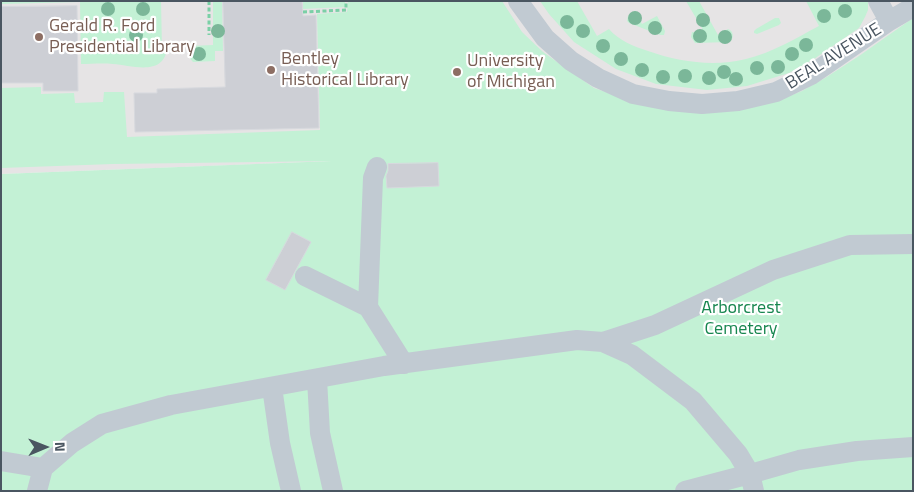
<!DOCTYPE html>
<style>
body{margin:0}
#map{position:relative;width:914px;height:492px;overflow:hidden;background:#f5f3f3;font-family:"Titillium Web",sans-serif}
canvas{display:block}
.frame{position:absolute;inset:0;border:2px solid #4a5661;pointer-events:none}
.north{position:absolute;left:20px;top:422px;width:50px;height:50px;-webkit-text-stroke:4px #fff;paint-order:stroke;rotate:89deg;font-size:14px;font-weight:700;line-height:20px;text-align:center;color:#4a5661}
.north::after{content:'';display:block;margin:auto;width:18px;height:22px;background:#4a5661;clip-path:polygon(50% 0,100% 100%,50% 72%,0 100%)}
</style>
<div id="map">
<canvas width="914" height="492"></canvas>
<div class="frame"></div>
<div class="north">N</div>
</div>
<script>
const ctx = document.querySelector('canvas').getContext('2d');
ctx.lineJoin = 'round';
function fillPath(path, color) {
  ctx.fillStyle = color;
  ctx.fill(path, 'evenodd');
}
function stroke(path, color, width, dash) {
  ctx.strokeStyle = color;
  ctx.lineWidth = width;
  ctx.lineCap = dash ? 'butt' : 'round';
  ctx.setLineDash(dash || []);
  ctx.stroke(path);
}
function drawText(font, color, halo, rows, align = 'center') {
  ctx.font = font + ' "Titillium Web",sans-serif';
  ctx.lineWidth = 4.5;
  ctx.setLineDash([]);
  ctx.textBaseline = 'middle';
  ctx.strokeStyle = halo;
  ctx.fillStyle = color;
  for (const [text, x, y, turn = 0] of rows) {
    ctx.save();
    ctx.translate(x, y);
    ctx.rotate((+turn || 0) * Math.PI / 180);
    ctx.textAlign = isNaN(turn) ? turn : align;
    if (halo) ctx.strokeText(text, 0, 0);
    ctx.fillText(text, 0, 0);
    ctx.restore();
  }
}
fillPath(new Path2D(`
 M1 1H913V143L363 160 1 174Z`), '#e6e4e5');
fillPath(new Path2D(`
 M1 1H161L162 49H167C163 77 131 65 113 64 102 63 91 64 81 64L80 2 1 4Z
 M213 1H222L223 51H215V61L193 62C188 57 188 52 189 46L213 45Z
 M303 1H345V7L303 9Z
 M348 1H502L522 32 543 52 594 88 632 101H777L802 91 825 78 859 56 913 18V491H1V174L332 161 113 164 1 168V88L41 87V94L74 93 75 103 103 102 104 92H124L127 137 320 130 317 14 347 12Z
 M540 1H577L597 36 609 29C618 40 635 47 648 51 679 62 714 67 746 59 772 53 796 38 819 26L806 1H868V10L865 17 859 28 814 59 789 73 747 86 707 90 656 84 616 69 574 42 549 14Z
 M686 1H699L718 35 728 29C734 31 734 38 730 42L695 43 691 37 692 32 698 33 703 30Z
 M635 11 642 24 657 16 665 31 664 35H660L629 23 627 21 628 16Z
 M775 18H779L781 23 779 25 757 34 754 33V31L756 29Z`), '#c3f1d5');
const building = new Path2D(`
 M223 1H302L303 16 316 15 319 128 135 132 134 93H157V89L225 87Z
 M77 6 78 91H43V83H1V7Z
 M438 163 439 186 387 188 386 176 388 171V164Z
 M292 232 311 242 285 290 266 280Z`);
fillPath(building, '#cdcfd5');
stroke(building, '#d7d9de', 1);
stroke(new Path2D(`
 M209 1V35
 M303 12 346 10V1`), '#7ad0a6', 3, [4, 2.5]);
stroke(new Path2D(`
 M518 1 545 38 571 61 598 78 633 94 669 101 702 104 738 101 776 92 811 75 889 21 913 7
 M878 1 889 21
 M305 276 368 307 404 364
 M368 307 373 178 377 167
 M603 342 655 325 773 270 850 245 913 244
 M317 379 320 433 333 491
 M272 387 280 443 291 491
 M1 461 43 468
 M37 491 43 468 72 443 102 424 171 405 384 366 577 340 603 342 632 355 693 401 738 454 750 474 754 491
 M685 491 750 474 799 460 857 451 913 447`), '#c1cad2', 20);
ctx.fillStyle = '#7bb799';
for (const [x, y] of [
 [108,9],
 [143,9],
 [845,11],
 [824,16],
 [635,18],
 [703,20],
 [567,22],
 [655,28],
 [218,31],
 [583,31],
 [136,35],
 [700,36],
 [725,37],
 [806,45],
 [603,46],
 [199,54],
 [792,54],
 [621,59],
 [778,67],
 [757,68],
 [642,70],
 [724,72],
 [685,76],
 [663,77],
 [709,78],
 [736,79]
]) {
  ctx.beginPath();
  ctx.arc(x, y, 7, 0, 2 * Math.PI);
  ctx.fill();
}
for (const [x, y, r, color] of [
 [39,37,5,"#8d6e63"],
 [271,70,5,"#8d6e63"],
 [457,72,5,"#8d6e63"]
]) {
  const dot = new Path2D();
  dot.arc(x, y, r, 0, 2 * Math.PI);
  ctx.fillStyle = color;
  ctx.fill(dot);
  stroke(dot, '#fff', 2);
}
drawText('18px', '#785e54', '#fff', [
 ["Gerald R. Ford",49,27],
 ["Presidential Library",49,48],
 ["Bentley",281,60],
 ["Historical Library",281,81],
 ["University",467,62],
 ["of Michigan",467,83]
], 'left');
drawText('18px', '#4a5661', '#fff', [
 ["BEAL AVENUE",834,57,-32]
]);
drawText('18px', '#17864f', '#fff', [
 ["Arborcrest",741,309],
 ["Cemetery",741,330]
]);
</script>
